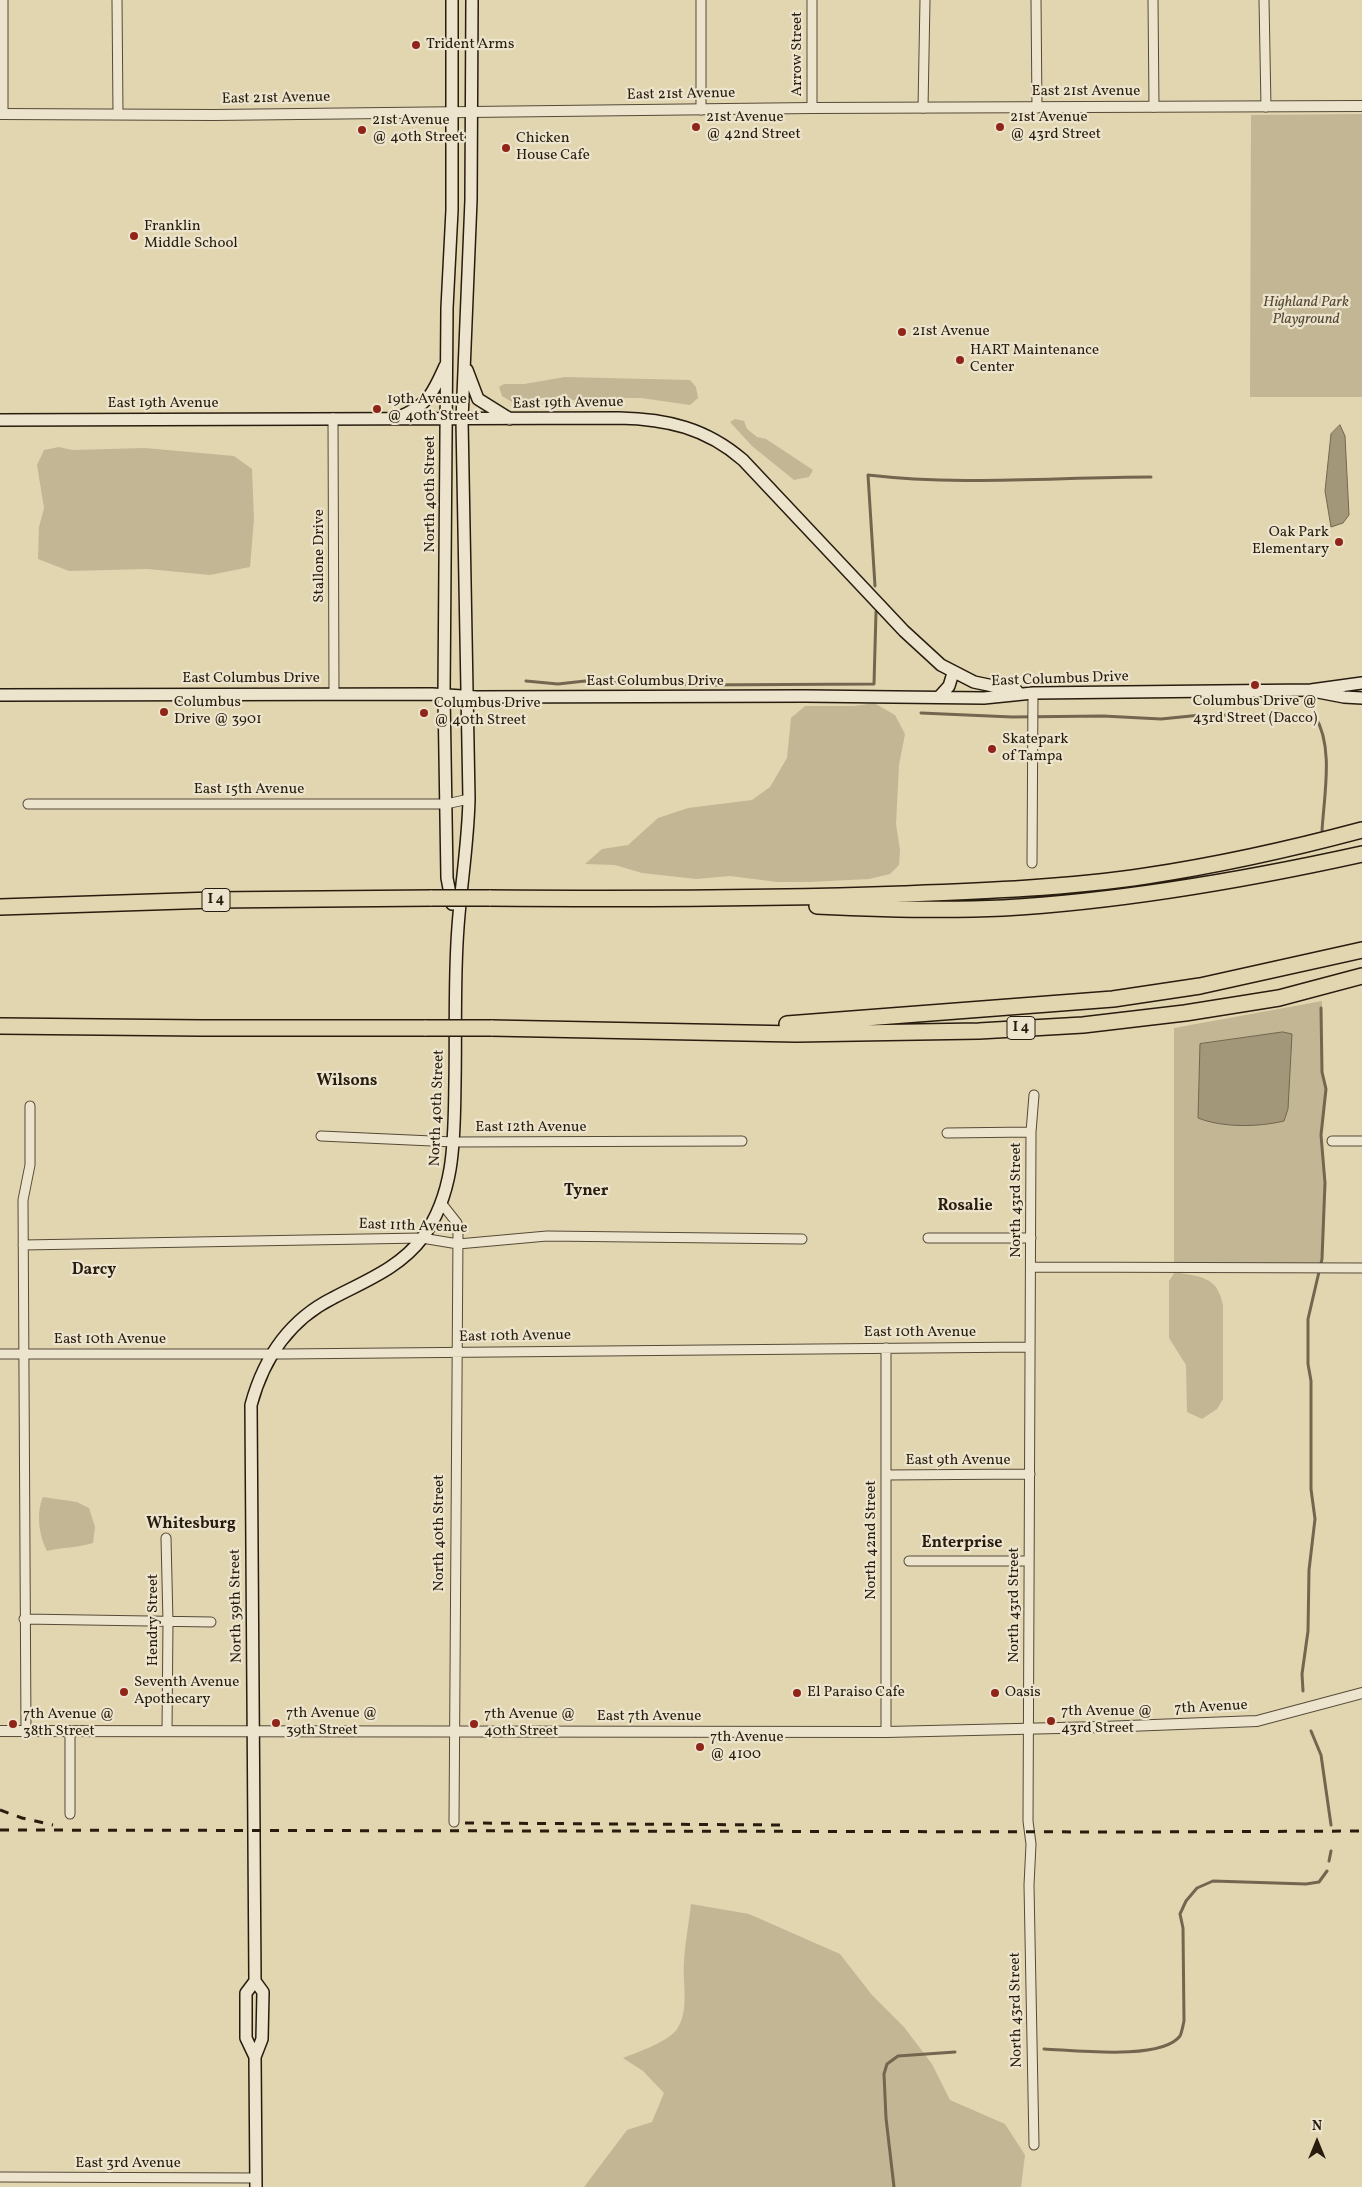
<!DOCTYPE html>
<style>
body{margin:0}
#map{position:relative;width:1362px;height:2187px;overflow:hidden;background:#e2d6b1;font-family:Vollkorn,serif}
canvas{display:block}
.north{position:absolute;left:1292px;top:2117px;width:50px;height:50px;-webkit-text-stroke:4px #ece4cc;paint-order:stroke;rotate:0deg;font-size:14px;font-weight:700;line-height:20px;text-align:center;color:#281c0f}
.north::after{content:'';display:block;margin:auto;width:18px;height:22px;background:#281c0f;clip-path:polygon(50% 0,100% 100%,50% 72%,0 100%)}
</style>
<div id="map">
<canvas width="1362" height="2187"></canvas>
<div class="north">N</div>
</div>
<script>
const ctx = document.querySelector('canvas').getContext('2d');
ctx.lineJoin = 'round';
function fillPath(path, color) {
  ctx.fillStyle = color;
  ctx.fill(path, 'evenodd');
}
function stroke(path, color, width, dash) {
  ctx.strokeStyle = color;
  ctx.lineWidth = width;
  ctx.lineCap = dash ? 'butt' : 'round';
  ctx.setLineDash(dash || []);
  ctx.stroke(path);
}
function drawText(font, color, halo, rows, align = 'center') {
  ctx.font = font + ' Vollkorn,serif';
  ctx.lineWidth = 4.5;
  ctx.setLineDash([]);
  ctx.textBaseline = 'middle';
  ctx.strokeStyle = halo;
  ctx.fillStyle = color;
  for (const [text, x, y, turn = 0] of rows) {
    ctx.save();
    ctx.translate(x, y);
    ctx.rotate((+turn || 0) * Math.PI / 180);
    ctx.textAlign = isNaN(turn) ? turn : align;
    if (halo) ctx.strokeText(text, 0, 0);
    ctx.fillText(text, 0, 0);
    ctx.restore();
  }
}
fillPath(new Path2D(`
 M1362 114V397H1250L1251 115Z
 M565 377 690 380 696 387 698 398 690 405 641 398H599L588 401 542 398 528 404 512 402 502 396 499 387 504 384H524Z
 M735 419 744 421 747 429 757 437 766 439 813 470 809 477 794 480 752 446 730 422Z
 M59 447 72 450 145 448 234 456 252 469 254 519 250 567 210 575 148 569 69 571 38 559 39 527 44 508 37 465 44 450Z
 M874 703 895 715 905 734 899 765 896 824 900 850 899 865 890 874 869 879 810 882H777L730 876 696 879 642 873 615 865 585 864 602 849 628 845 658 818 688 808 752 800 770 787 787 758 791 718 805 706H854Z
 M1322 1001V1072L1326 1089 1321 1135 1325 1183 1321 1264 1174 1265V1028Z
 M1175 1272C1201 1277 1218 1276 1223 1306V1399L1217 1409 1202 1419 1187 1412 1186 1365 1169 1338V1281Z
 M43 1497 77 1502 89 1508 95 1527 93 1543C77 1548 63 1547 47 1551 39 1536 36 1513 43 1497Z
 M691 1904 749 1914 840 1954 872 1995 904 2027 932 2064 950 2100 1005 2124 1025 2155 1021 2187H584L627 2130 652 2122 664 2093 643 2071 623 2058C638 2052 668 2042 677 2029 690 2010 682 1982 684 1961 685 1942 689 1923 691 1904Z`), '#c2b695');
const water = new Path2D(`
 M1340 425 1345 436 1349 515 1343 523 1331 527 1325 491 1331 434Z
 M1283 1032 1292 1034 1288 1109 1284 1121C1259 1127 1223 1128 1198 1118L1200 1044Z`);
fillPath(water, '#a3977a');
stroke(water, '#72664f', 1);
stroke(new Path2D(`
 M875 586 868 475C962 486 1057 477 1151 477
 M526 681 558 684 585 681 605 685 628 680 696 685 874 684 876 612
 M921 713 1012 717 1103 716 1161 719 1201 715
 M1216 715 1315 716C1334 747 1324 795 1322 831
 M1303 1691 1302 1674 1308 1631 1309 1570 1315 1519 1311 1489V1381L1308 1364V1319L1322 1259 1325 1183 1321 1135 1326 1089 1322 1072 1321 1008
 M1311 1731 1321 1755 1331 1825
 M1329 1861 1331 1851
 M1044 2049C1073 2050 1161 2061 1180 2036 1182 2032 1183 2025 1184 2021L1183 1928 1180 1914 1186 1901 1197 1888 1213 1881 1306 1884 1319 1882 1327 1871
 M894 2187 886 2118 884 2074 887 2064 898 2056 955 2052`), '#72664f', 3);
const minor = new Path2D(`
 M3 0V114
 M117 0 118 113
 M812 0V108
 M1036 0 1037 108
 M1153 0 1154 107
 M1264 0 1266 107
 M923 108 925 0
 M701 110V0
 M333 418 334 694
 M28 804H446L469 799
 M1032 863 1033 693
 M1034 1095 1031 1132 1028 1821 1031 1844 1029 1885 1034 2145
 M947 1133 1031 1132
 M321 1136 454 1142 742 1141
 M1332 1141H1362
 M442 1204 457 1223 458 1235 454 1822
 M928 1238H1031
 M23 1245 422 1238 458 1244 547 1236 802 1239
 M1031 1267 1362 1268
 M886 1348V1732
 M0 1354H282L1030 1347
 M886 1475 1030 1474
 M166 1538 168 1622 167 1731
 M909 1561H1029
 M24 1619 211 1622
 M26 1731 23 1200 30 1165V1106
 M70 1731V1814
 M0 2177 256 2178`);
const tertiary = new Path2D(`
 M0 114 214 115 812 108 1362 106
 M0 1731 886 1732 1102 1727 1257 1721 1362 1693`);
const secondary = new Path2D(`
 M452 0V210L447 308 444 694 447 878 452 904
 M467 370 478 399 510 419
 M399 417C428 405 433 393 445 366
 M0 420 619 418C667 419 706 428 743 460L904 631 941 665 974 682 1017 691
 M1318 692 1344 697 1362 698
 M0 695 432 694 477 697 805 696 984 698 1033 693 1311 690 1362 683
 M940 696 949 686 953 673
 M255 2057 246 2038V1993L255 1981
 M256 2187 255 2057 262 2039 263 1992 255 1981 251 1405C264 1357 289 1320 333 1298 365 1281 400 1268 423 1237 456 1191 454 1137 455 1082 456 1031 454 978 458 927 461 884 468 844 469 799L462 420 471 200 472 0`);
const motorway = new Path2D(`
 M489 898C627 899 766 899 904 894 984 891 1066 888 1146 876 1219 865 1291 849 1362 830
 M817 906C879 909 941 911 1003 908 1123 901 1244 880 1362 854
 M0 907 213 900 432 898
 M787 1024 1113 999 1200 986 1362 950
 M0 1026 202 1028H426
 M491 1028 796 1034 979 1031 1083 1025 1185 1013 1279 998 1362 976`);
stroke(minor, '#564a38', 11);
stroke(tertiary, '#564a38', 12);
stroke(secondary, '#281c0f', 14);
stroke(motorway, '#281c0f', 18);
stroke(minor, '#ece4cc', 9);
stroke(tertiary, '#ece4cc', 10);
stroke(secondary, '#ece4cc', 11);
stroke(motorway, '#e2d6b1', 15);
stroke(new Path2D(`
 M0 1810 22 1818 53 1825
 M465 1823 784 1825
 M0 1830 1140 1832 1362 1831`), '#281c0f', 3, [9, 9]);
const motorwayBridge = new Path2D(`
 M432 898H489
 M426 1028H491`);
stroke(motorwayBridge, '#281c0f', 18, []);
stroke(motorwayBridge, '#e2d6b1', 15);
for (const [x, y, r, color] of [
 [416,45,5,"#8f2418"],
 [696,127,5,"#8f2418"],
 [1000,127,5,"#8f2418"],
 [362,130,5,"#8f2418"],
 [506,148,5,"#8f2418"],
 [134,236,5,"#8f2418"],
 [902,332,5,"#8f2418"],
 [960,360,5,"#8f2418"],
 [377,409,5,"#8f2418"],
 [1339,542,5,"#8f2418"],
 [1255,685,5,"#8f2418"],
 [164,712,5,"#8f2418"],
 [424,713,5,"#8f2418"],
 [992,749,5,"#8f2418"],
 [124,1692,5,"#8f2418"],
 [797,1693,5,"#8f2418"],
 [995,1693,5,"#8f2418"],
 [1051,1721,5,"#8f2418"],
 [276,1723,5,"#8f2418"],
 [13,1724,5,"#8f2418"],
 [474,1724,5,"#8f2418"],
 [700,1747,5,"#8f2418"]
]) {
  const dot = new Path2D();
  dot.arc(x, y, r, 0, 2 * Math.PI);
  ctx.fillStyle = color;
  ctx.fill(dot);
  stroke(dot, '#ece4cc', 2);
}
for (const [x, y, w] of [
 [216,900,28],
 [1021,1028,28]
]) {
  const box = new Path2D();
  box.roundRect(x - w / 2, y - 11.5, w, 23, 4);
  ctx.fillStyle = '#ece4cc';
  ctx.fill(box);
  stroke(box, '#281c0f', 1);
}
drawText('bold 14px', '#281c0f', null, [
 ["I 4",216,900],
 ["I 4",1021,1028]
]);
drawText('15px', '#281c0f', '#ece4cc', [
 ["Trident Arms",426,45],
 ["21st Avenue",706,118],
 ["@ 42nd Street",706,135],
 ["21st Avenue",1010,118],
 ["@ 43rd Street",1010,135],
 ["21st Avenue",372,121],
 ["@ 40th Street",372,138],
 ["Chicken",516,139],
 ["House Cafe",516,156],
 ["Franklin",144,227],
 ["Middle School",144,244],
 ["21st Avenue",912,332],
 ["HART Maintenance",970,351],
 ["Center",970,368],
 ["19th Avenue",387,400],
 ["@ 40th Street",387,417],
 ["Oak Park",1329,533,"right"],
 ["Elementary",1329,550,"right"],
 ["Columbus Drive @",1255,702,"center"],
 ["43rd Street (Dacco)",1255,719,"center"],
 ["Columbus",174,703],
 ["Drive @ 3901",174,720],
 ["Columbus Drive",434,704],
 ["@ 40th Street",434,721],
 ["Skatepark",1002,740],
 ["of Tampa",1002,757],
 ["Seventh Avenue",134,1683],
 ["Apothecary",134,1700],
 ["El Paraiso Cafe",807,1693],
 ["Oasis",1005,1693],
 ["7th Avenue @",1061,1712],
 ["43rd Street",1061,1729],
 ["7th Avenue @",286,1714],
 ["39th Street",286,1731],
 ["7th Avenue @",23,1715],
 ["38th Street",23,1732],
 ["7th Avenue @",484,1715],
 ["40th Street",484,1732],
 ["7th Avenue",710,1738],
 ["@ 4100",710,1755]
], 'left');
drawText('15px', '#281c0f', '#ece4cc', [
 ["Arrow Street",798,54,-90],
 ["East 21st Avenue",1086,92],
 ["East 21st Avenue",681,95,-1],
 ["East 21st Avenue",276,99,-1],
 ["East 19th Avenue",163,404],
 ["East 19th Avenue",568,404,-1],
 ["North 40th Street",431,494,-90],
 ["Stallone Drive",320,556,-90],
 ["East Columbus Drive",251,679],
 ["East Columbus Drive",1060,680,-2],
 ["East Columbus Drive",655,682],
 ["East 15th Avenue",249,790],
 ["North 40th Street",438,1108,-88],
 ["East 12th Avenue",531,1128],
 ["North 43rd Street",1017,1200,-90],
 ["East 11th Avenue",413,1227,2],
 ["East 10th Avenue",920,1333],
 ["East 10th Avenue",515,1337,-1],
 ["East 10th Avenue",110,1340],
 ["East 9th Avenue",958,1461],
 ["North 40th Street",440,1533,-90],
 ["North 42nd Street",872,1540,-90],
 ["North 43rd Street",1015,1605,-90],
 ["North 39th Street",237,1606,-91],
 ["Hendry Street",154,1620,-90],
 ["7th Avenue",1211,1708,-3],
 ["East 7th Avenue",649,1717],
 ["North 43rd Street",1017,2010,-91],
 ["East 3rd Avenue",128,2164]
]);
drawText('italic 15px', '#564a37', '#ece4cc', [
 ["Highland Park",1306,303],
 ["Playground",1306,320]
]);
drawText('bold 16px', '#281c0f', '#ece4cc', [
 ["Wilsons",347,1082],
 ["Tyner",586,1192],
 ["Rosalie",965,1207],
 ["Darcy",94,1271],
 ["Whitesburg",191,1525],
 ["Enterprise",962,1544]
]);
</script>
